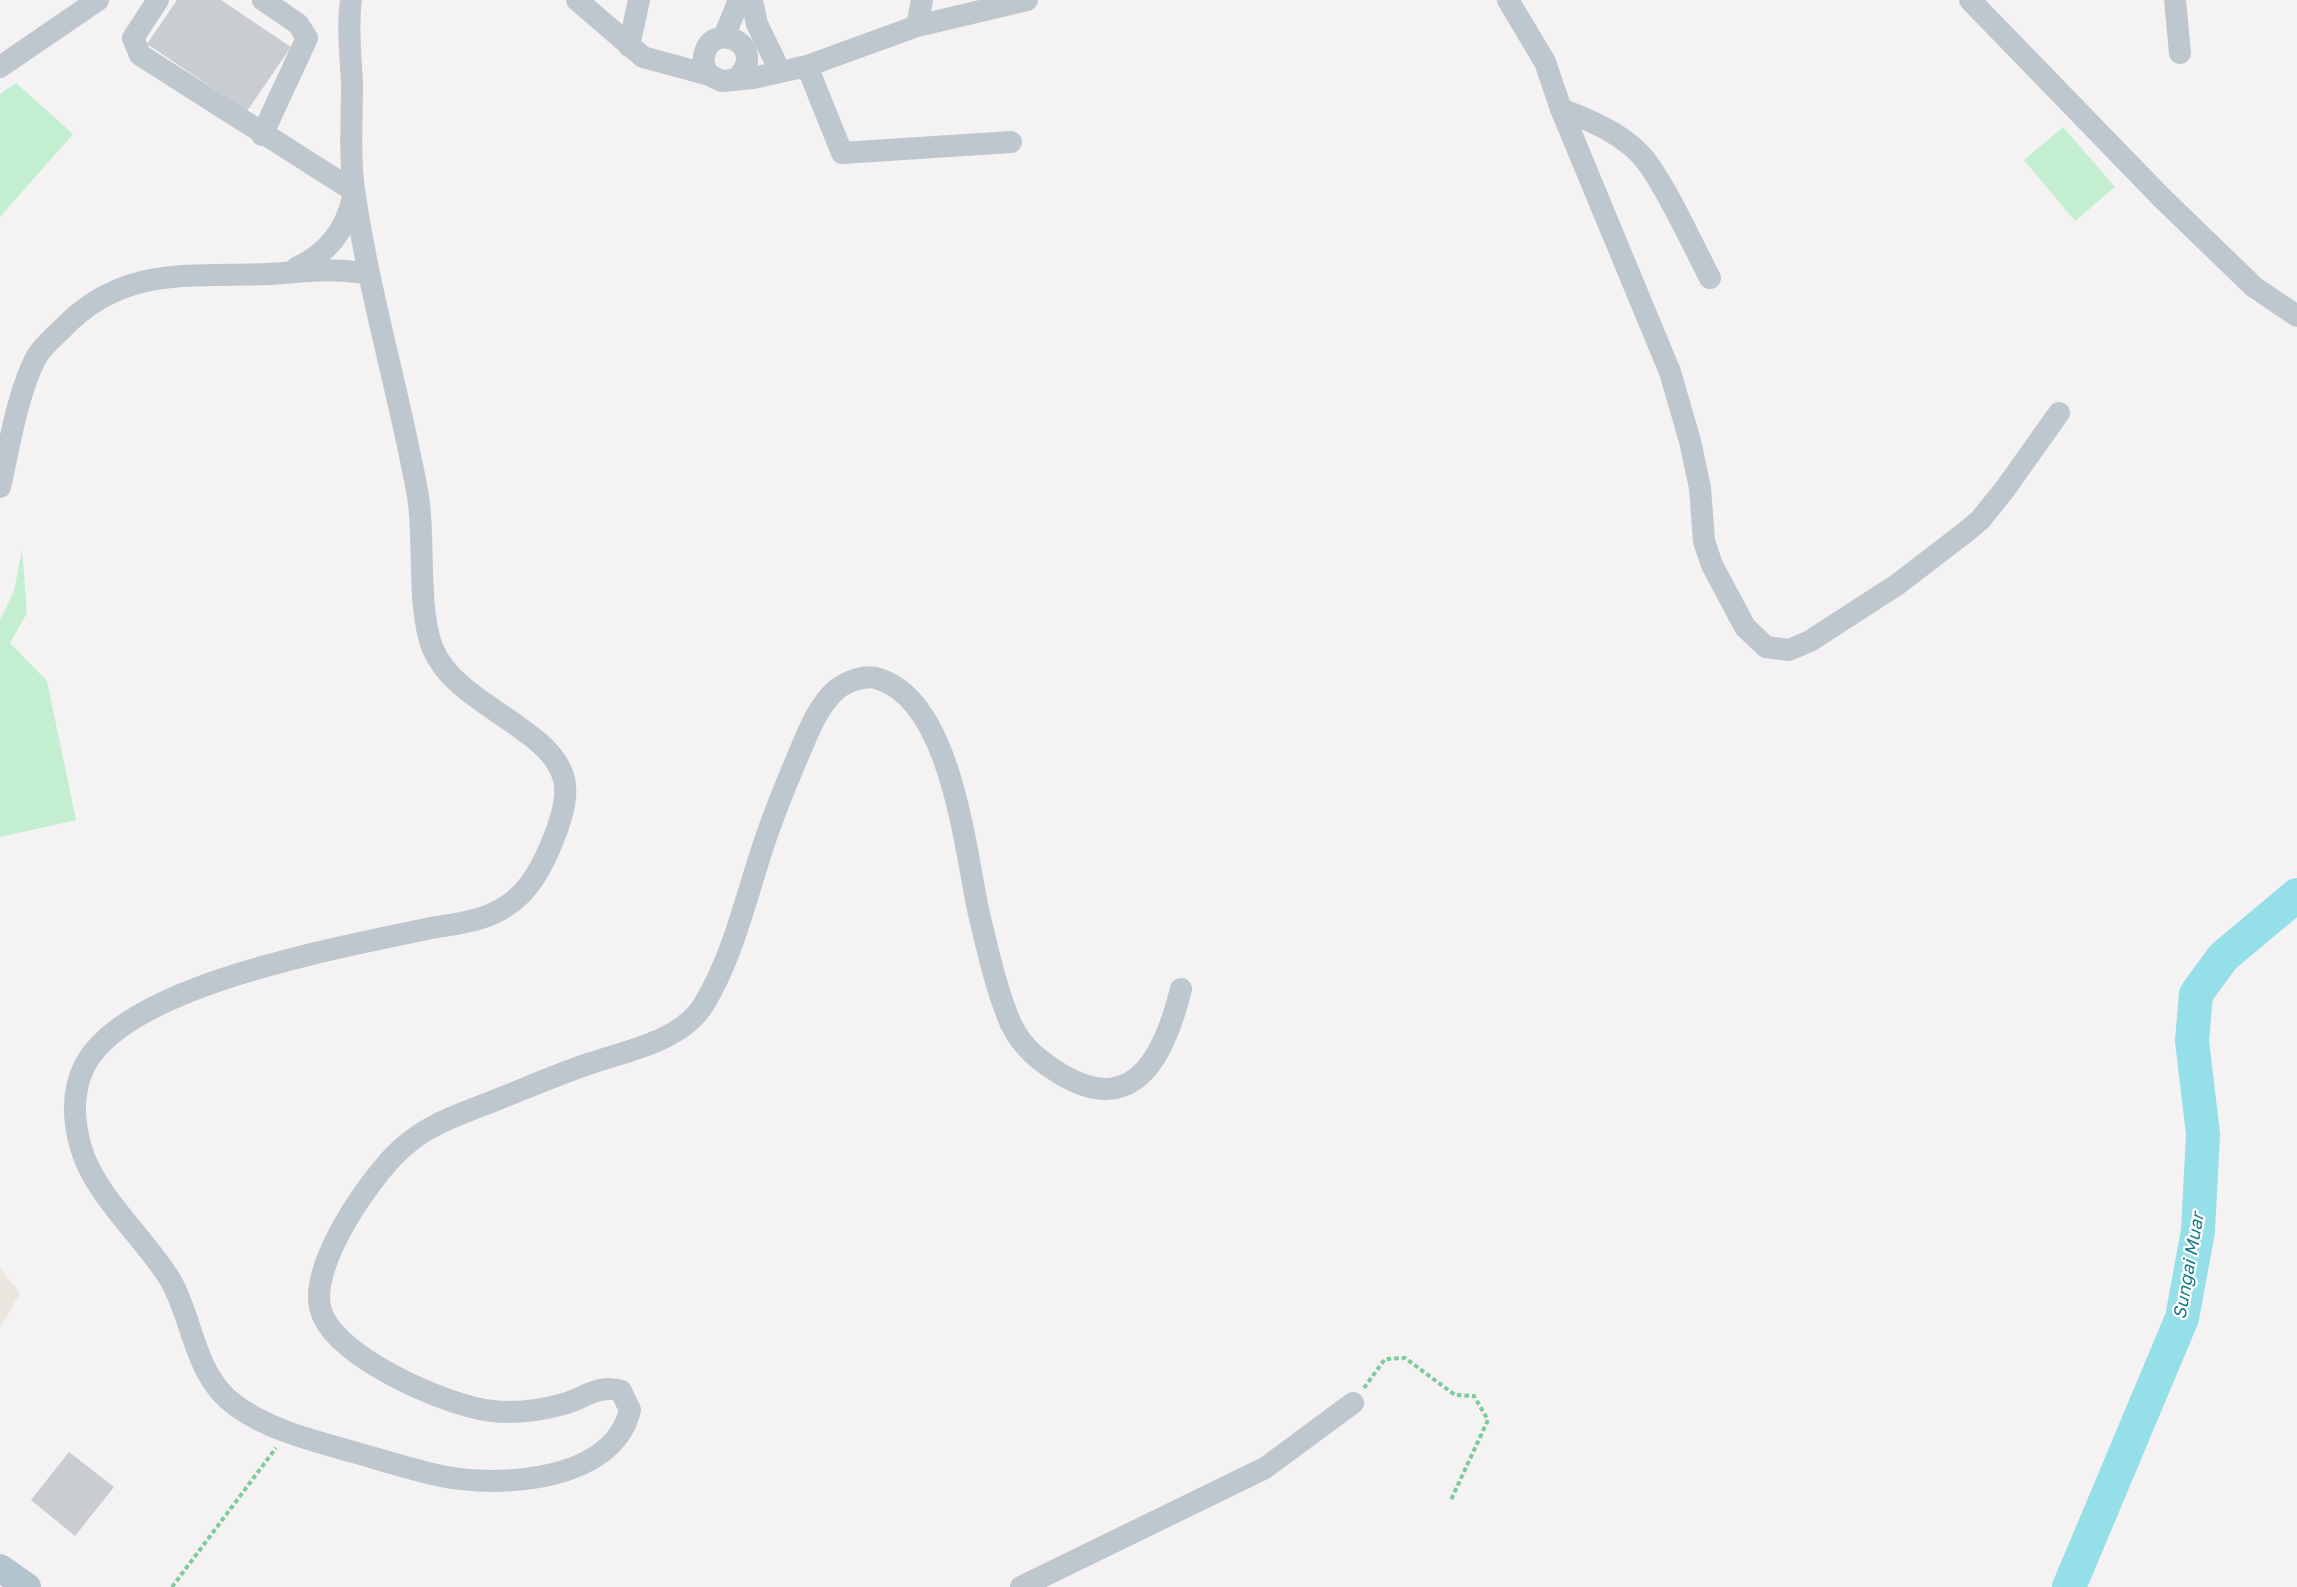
<!DOCTYPE html>
<style>
body{margin:0}
canvas{display:block;background:#f4f2f2}
</style>
<canvas width="2297" height="1587"></canvas>
<script>
const ctx = document.querySelector('canvas').getContext('2d');
ctx.lineJoin = 'round';
function fillPath(path, color) {
  ctx.fillStyle = color;
  ctx.fill(path, 'evenodd');
}
function stroke(path, color, width, dash) {
  ctx.strokeStyle = color;
  ctx.lineWidth = width;
  ctx.lineCap = dash ? 'butt' : 'round';
  ctx.setLineDash(dash || []);
  ctx.stroke(path);
}
function drawText(font, color, halo, rows, align = 'center') {
  ctx.font = font + ' "Golos Text",sans-serif';
  ctx.lineWidth = 4.5;
  ctx.setLineDash([]);
  ctx.textBaseline = 'middle';
  ctx.strokeStyle = halo;
  ctx.fillStyle = color;
  for (const [text, x, y, turn = 0] of rows) {
    ctx.save();
    ctx.translate(x, y);
    ctx.rotate((+turn || 0) * Math.PI / 180);
    ctx.textAlign = isNaN(turn) ? turn : align;
    if (halo) ctx.strokeText(text, 0, 0);
    ctx.fillText(text, 0, 0);
    ctx.restore();
  }
}
fillPath(new Path2D(`
 M0 1268 20 1293 0 1328Z`), '#eae6e0');
fillPath(new Path2D(`
 M16 83 73 134 0 217V94Z
 M2063 127 2115 187 2075 221 2024 160Z
 M22 550 27 613 10 643 47 681 76 820 0 837V620L14 591Z`), '#c4eed0');
stroke(new Path2D(`
 M2069 1587 2182 1318 2198 1231 2203 1134 2192 1041 2196 994 2223 957 2297 895`), '#94dfe8', 34);
fillPath(new Path2D(`
 M177 0H221L291 47 247 111 147 44Z
 M69 1452 114 1487 75 1536 31 1500Z`), '#c9cdd1');
stroke(new Path2D(`
 M1364 1388 1385 1359 1405 1358 1455 1395 1474 1396 1488 1420 1450 1502
 M172 1587 276 1448`), '#7dca9c', 4, [4.5, 3]);
stroke(new Path2D(`
 M158 0 133 38 140 55 354 191
 M351 0C347 28 351 57 352 85 352 121 349 160 355 196 370 297 400 396 418 496 425 540 417 611 433 649 456 705 551 727 564 779 569 799 559 826 551 845 539 874 523 901 492 914 472 923 447 925 426 929 340 948 128 984 85 1065 71 1092 73 1120 81 1148 95 1196 145 1238 171 1281 194 1322 194 1375 235 1405 270 1431 315 1441 357 1453 385 1461 413 1470 441 1476 499 1488 613 1482 630 1410L621 1391C601 1384 585 1397 567 1403 543 1410 517 1414 492 1411 447 1406 330 1356 320 1307 311 1263 369 1179 400 1150 426 1125 458 1115 491 1102 524 1089 556 1075 588 1064 626 1051 682 1041 704 1004 730 961 743 910 758 862 769 826 783 791 798 756 808 733 817 707 836 690 847 681 866 674 879 679 952 702 965 851 979 914 988 951 996 989 1011 1024 1022 1048 1042 1063 1064 1076 1138 1118 1166 1049 1181 989
 M577 0 643 57 709 75 722 81 753 78 807 66 917 26 1027 0
 M752 0 757 24 775 61
 M1508 0 1545 62 1561 109 1670 372 1690 441 1700 488 1704 541 1712 565 1745 627 1766 647 1789 650 1810 641 1898 584 1967 531 1980 520 2005 489 2059 413
 M1970 0 2162 198 2254 287 2297 316
 M2175 0 2180 53
 M917 26 922 0
 M724 37 739 0
 M629 46 639 0
 M807 66 842 153 1011 142
 M0 67 98 0
 M709 75C704 67 702 61 705 52 716 19 771 48 735 80
 M1561 109C1592 121 1629 136 1649 165 1672 198 1691 242 1710 278
 M262 135 307 38 298 24 263 0
 M296 268C327 254 346 230 353 197
 M0 487C9 448 18 390 37 356 43 346 54 337 62 329 123 265 190 277 269 274 306 272 326 267 364 273
 M1021 1587 1265 1468 1353 1403`), '#bec7cd', 22);
stroke(new Path2D(`
 M0 1568 27 1587`), '#b3c4ce', 28);
drawText('italic 18px', '#147c88', '#fff', [
 ["Sungai Muar",2189,1266,-80]
]);
</script>
